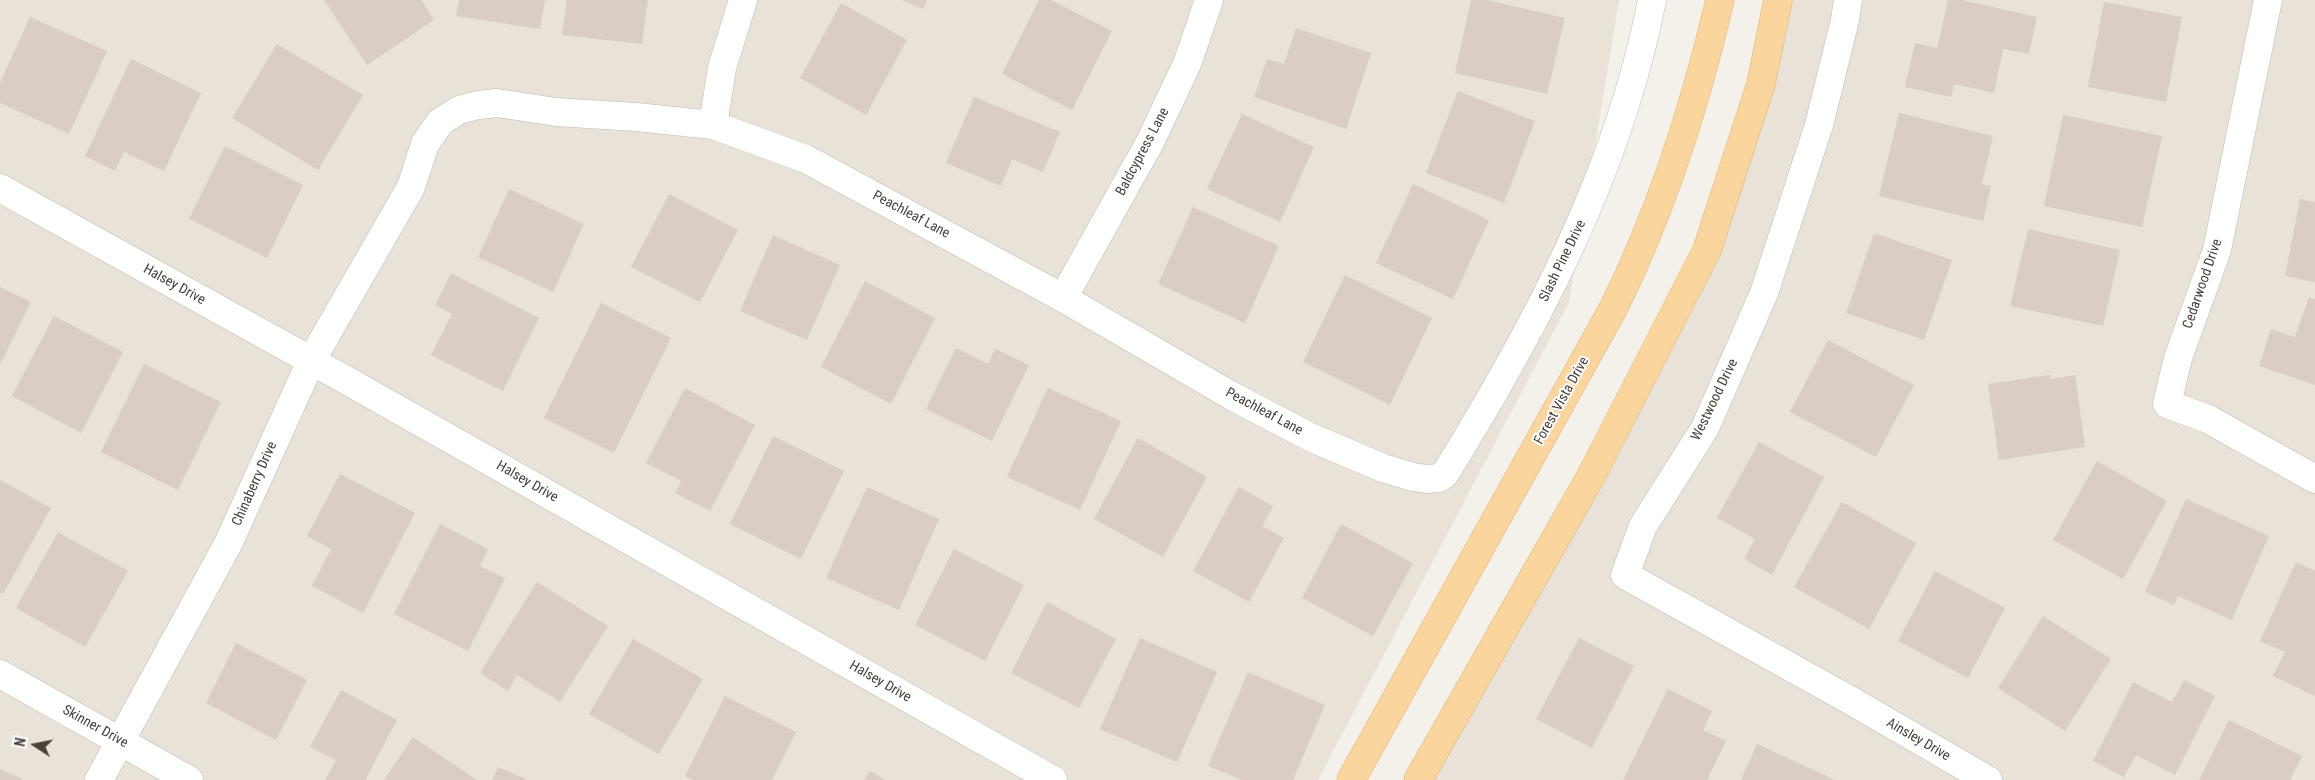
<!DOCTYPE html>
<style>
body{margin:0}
#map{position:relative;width:2315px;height:780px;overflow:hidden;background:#f4f0ea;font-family:"Roboto Condensed",sans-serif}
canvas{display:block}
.north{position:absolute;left:10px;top:720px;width:50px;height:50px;-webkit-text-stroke:4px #fff;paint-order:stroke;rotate:281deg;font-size:14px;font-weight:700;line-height:20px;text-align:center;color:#484039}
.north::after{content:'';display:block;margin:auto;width:18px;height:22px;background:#484039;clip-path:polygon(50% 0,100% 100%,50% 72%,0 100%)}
</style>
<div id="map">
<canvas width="2315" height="780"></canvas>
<div class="north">N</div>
</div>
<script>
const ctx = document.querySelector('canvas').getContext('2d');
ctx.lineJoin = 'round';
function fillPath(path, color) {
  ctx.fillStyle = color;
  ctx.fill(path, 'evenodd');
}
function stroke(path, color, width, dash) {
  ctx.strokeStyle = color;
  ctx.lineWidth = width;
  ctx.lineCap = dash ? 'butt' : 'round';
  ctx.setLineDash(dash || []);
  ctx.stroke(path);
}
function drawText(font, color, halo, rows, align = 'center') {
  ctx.font = font + ' "Roboto Condensed",sans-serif';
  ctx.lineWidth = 4;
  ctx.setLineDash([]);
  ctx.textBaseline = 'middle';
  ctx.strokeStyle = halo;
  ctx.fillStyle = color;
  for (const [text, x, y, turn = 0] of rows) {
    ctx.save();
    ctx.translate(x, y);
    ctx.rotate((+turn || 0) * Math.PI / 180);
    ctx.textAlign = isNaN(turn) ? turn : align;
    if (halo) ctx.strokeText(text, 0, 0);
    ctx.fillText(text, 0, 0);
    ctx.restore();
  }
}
fillPath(new Path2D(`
 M0 0H1619L1569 302 1318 780H0Z
 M1777 0H2315V780H1412L1707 250Z`), '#e8e2d9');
fillPath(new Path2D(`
 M324 0H421L434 20 367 65Z
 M459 0H545L540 29 456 16Z
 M567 0H648L642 44 562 35Z
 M902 0H927L923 9Z
 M1039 0H1051L1112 31 1072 110 1002 74Z
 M1471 0H1487L1565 18 1547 94 1455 73Z
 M1948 0H1962L2037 17 2029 54 2003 49 1994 93 1954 84 1951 97 1905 87 1915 43 1937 48Z
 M2104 2 2182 17 2166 102 2088 87Z
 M841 3 907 40 866 115 800 78Z
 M30 17 107 51 69 134 0 103V83Z
 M1296 28 1371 53 1346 129 1254 97 1267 59 1284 64Z
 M277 44 363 95 318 170 232 118Z
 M131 59 201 93 164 171 124 152 115 171 85 156Z
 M1458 91 1535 121 1504 203 1426 173Z
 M974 97 1060 132 1043 172 1012 159 1001 186 946 163Z
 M1899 113 1993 136 1982 184 1991 186 1983 221 1879 196Z
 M1242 114 1314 147 1280 222 1207 189Z
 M2063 115 2162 136 2142 227 2044 206Z
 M225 146 303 185 267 258 189 219Z
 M1413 184 1489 220 1453 299 1376 263Z
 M509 189 584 224 553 292 478 257Z
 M669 194 738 230 700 302 631 267Z
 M2300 199 2315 202V282L2285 276Z
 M1193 207 1279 246 1245 323 1158 284Z
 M2028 229 2120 250 2103 326 2010 306Z
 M1874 233 1952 260 1924 340 1846 313Z
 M773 235 840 265 807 340 740 311Z
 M451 273 539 318 503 391 431 355 452 314 435 305Z
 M1345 275 1432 318 1390 405 1303 362Z
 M865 281 935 318 891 404 821 367Z
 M0 287 31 302 0 365Z
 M2309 297 2315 299V385L2259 366 2271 329 2295 337Z
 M601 303 671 338 614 453 544 418Z
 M54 316 123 352 81 433 12 396Z
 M1828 340 1914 385 1876 457 1790 412Z
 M956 348 988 364 995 349 1029 365 992 441 926 409Z
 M144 364 221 402 178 490 101 452Z
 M2050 375 2051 379 2075 375 2085 447 1999 460 1988 384Z
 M685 388 755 425 710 511 675 493 681 481 646 463Z
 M1048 388 1121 421 1080 510 1007 477Z
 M773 436 844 471 801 559 730 524Z
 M1138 438 1207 477 1163 557 1094 519Z
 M1759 442 1824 477 1772 575 1744 559 1755 539 1717 518Z
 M2097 461 2167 501 2123 579 2053 540Z
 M340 474 415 513 363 613 312 586 331 549 307 536Z
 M0 480 51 508 3 594 0 592Z
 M867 487 939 519 899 610 826 578Z
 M1239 487 1273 506 1262 526 1284 538 1249 602 1193 571Z
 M2186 499 2269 536 2232 620 2178 596 2174 605 2145 592Z
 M1842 502 1916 543 1869 629 1794 587Z
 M440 524 488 549 480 566 505 578 468 651 394 614Z
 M1341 524 1413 563 1373 636 1302 598Z
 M58 532 128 571 85 647 16 608Z
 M954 549 1024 585 985 661 915 625Z
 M2296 562 2315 571V696L2273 676 2285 652 2260 641Z
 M1935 571 2005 608 1968 678 1898 641Z
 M537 582 608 626 560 702 517 675 508 691 480 673Z
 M1047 602 1116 639 1079 708 1011 673Z
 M2043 616 2111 659 2065 731 1998 688Z
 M1140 638 1217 672 1177 762 1100 729Z
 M1579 638 1634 666 1592 748 1536 719Z
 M633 639 703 679 659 754 589 714Z
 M236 643 307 680 276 740 206 703Z
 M1248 672 1325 705 1293 780H1242L1208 766Z
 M2184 680 2215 696 2175 775 2136 755 2124 777 2093 761 2133 682 2172 702Z
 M1668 689 1712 711 1703 730 1726 741 1707 780H1623Z
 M341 690 397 720 365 780H325L336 760 310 747Z
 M725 696 796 732 772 780H693L685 776Z
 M2229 720 2302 756 2290 780H2199Z
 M413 737 477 780H384Z
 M1757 744 1835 780H1741Z
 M498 767 528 780H492Z
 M0 769 21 778V780H0Z
 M870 771 885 780H864Z`), '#d9cec3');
const minor = new Path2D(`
 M1848 0 1845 20 1819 125 1764 293 1705 428 1643 526 1625 575 1848 699 1988 780
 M2268 0 2217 250 2178 358 2167 404 2208 419 2315 479
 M713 125 722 68 743 0
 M0 188 346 380 1053 780
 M1063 298 1150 142 1187 64 1209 0
 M0 674 189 780
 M99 780 228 544 311 361 411 187 425 144 440 122 459 110 478 105 497 103 556 112 636 117 713 125 806 159 1063 298 1232 396 1310 437 1383 468 1413 477 1427 479 1438 478 1445 474C1536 327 1619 171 1652 0`);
const major = new Path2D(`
 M1351 780 1613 309C1662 211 1695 107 1720 0
 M1418 780 1590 478 1707 250 1761 84 1778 0`);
stroke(minor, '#c3bab0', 29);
stroke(major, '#dfb16e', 29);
stroke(minor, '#fff', 28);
stroke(major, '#fad69e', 28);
drawText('14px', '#484039', '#fff', [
 ["Baldcypress Lane",1143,152,-62],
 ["Peachleaf Lane",911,215,28],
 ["Slash Pine Drive",1563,261,-64],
 ["Cedarwood Drive",2203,284,-71],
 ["Halsey Drive",174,285,29],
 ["Westwood Drive",1715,400,-64],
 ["Forest Vista Drive",1562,401,-61],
 ["Peachleaf Lane",1264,412,28],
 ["Halsey Drive",527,482,30],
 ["Chinaberry Drive",255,484,-66],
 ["Halsey Drive",880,682,30],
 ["Skinner Drive",95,727,29],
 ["Ainsley Drive",1918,740,30]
]);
</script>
